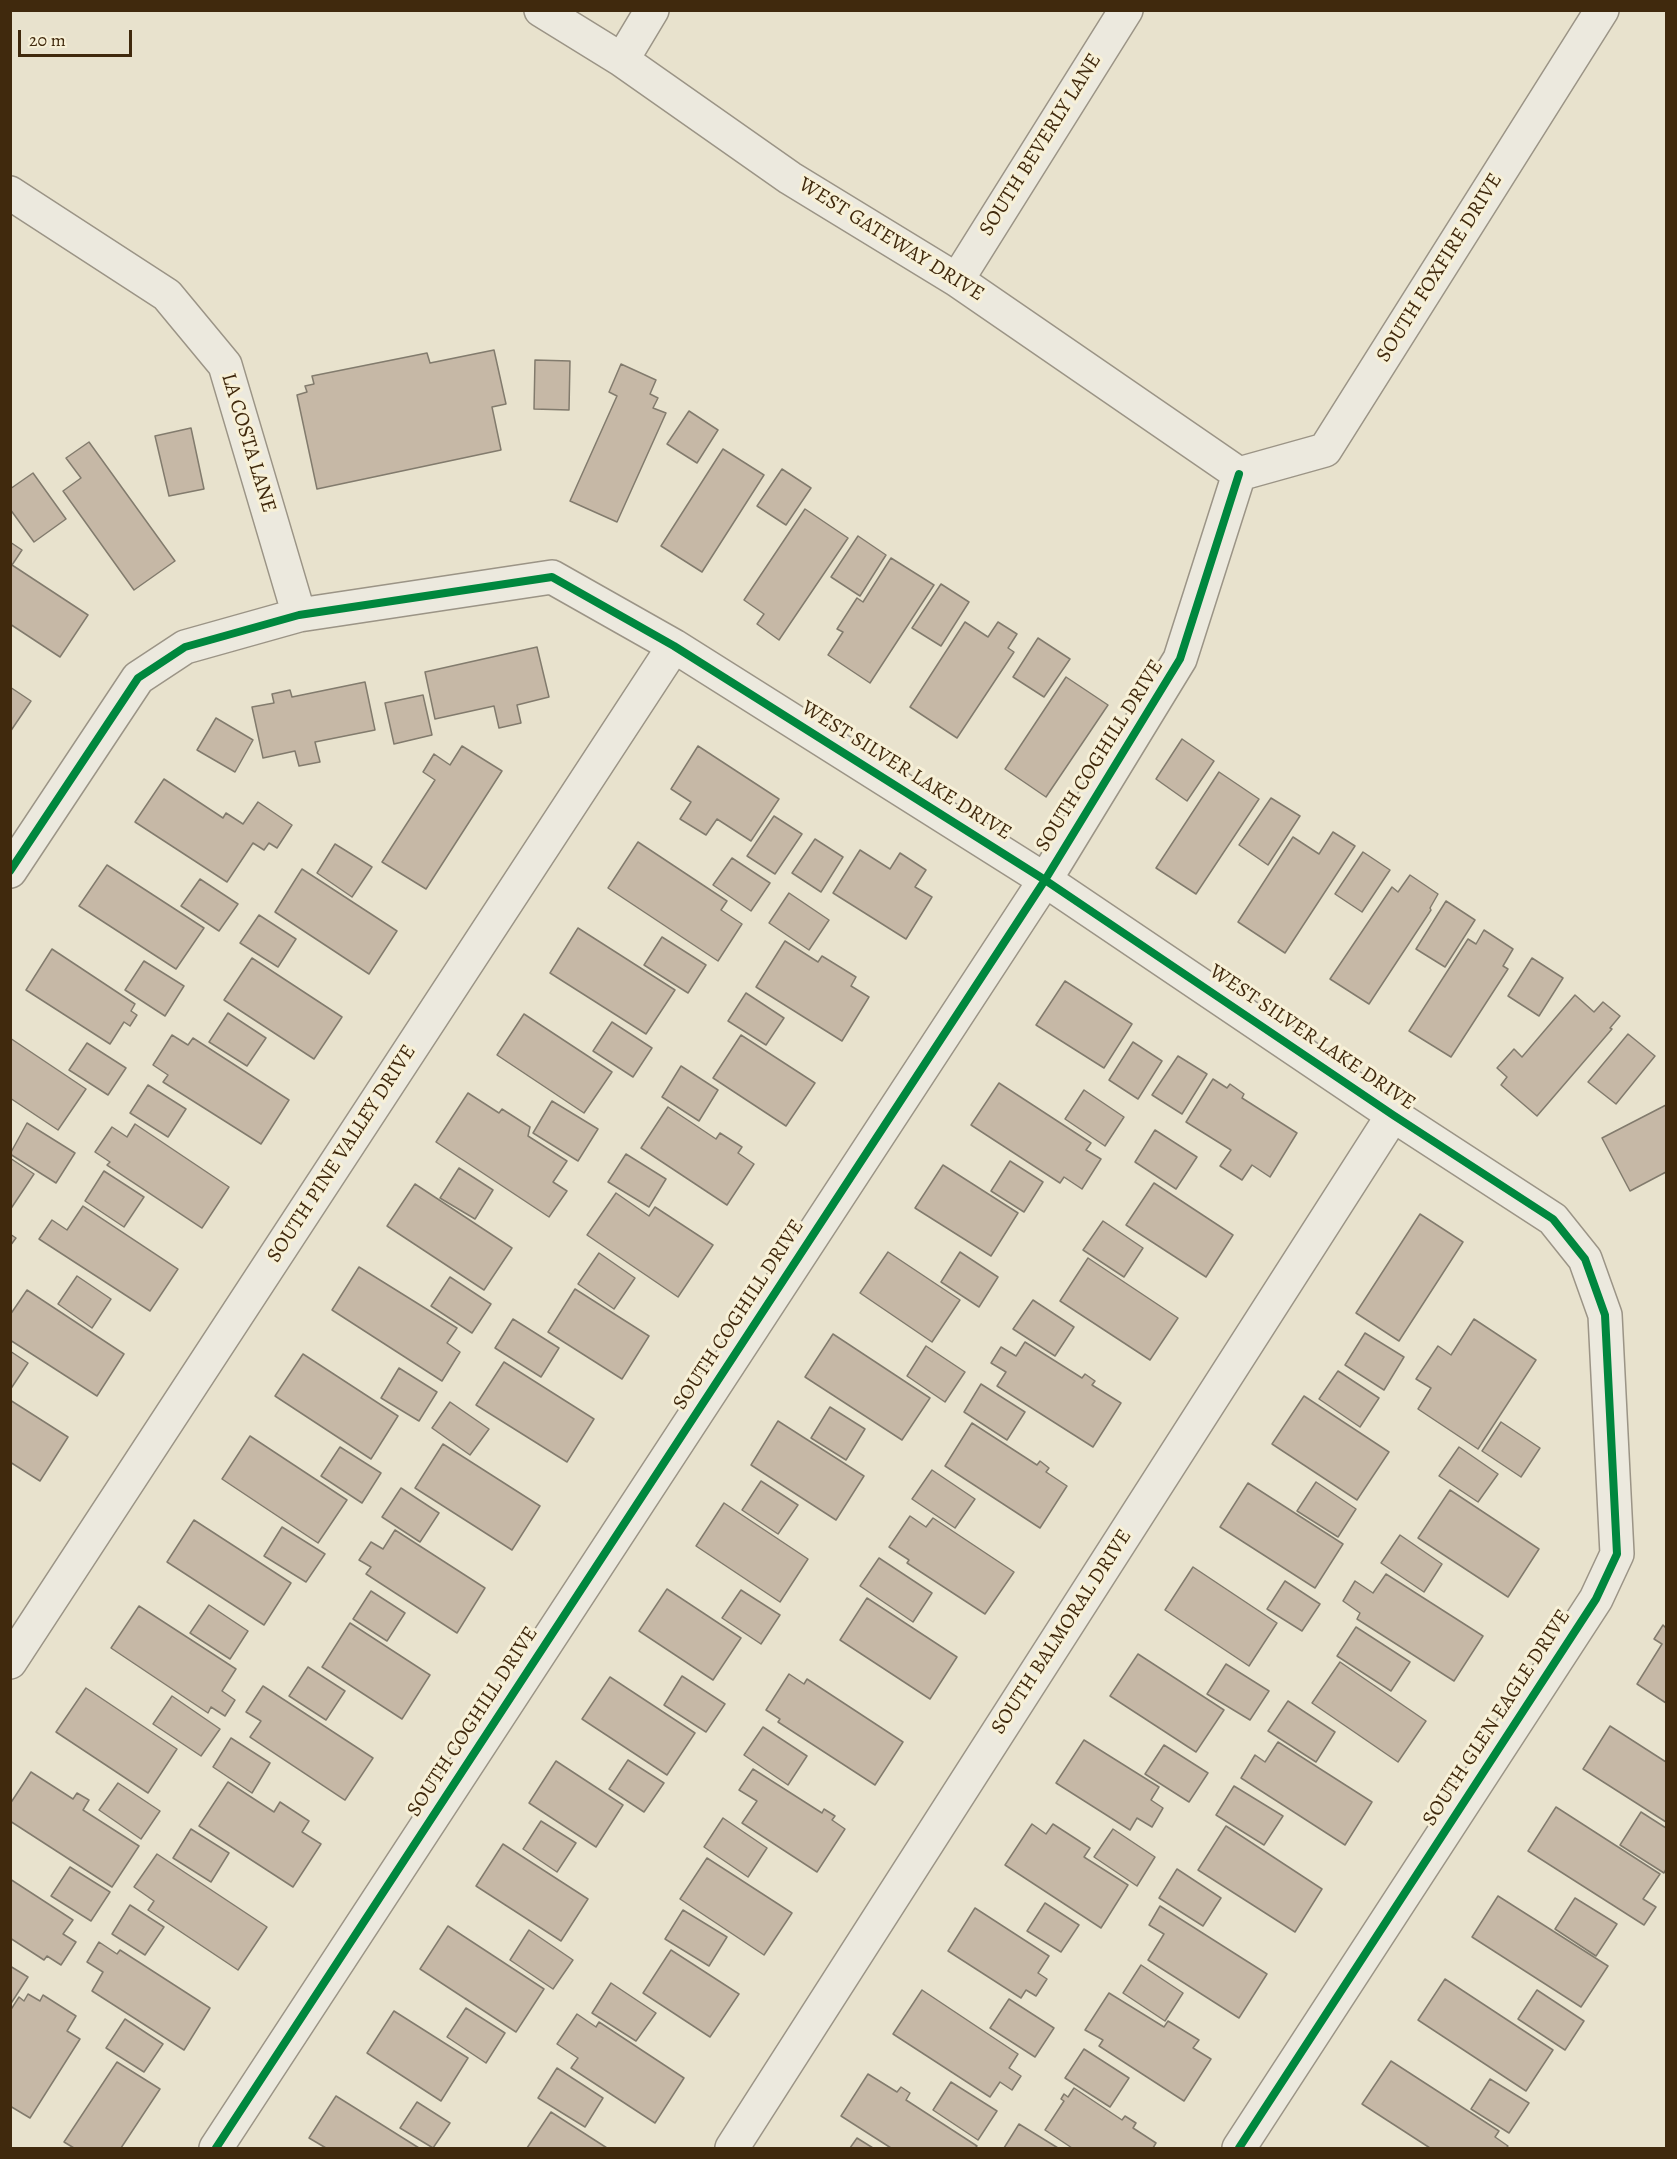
<!DOCTYPE html>
<style>
body{margin:0}
#map{position:relative;width:1677px;height:2159px;overflow:hidden;background:#e8e2cd;font-family:Alegreya,serif}
canvas{display:block}
.frame{position:absolute;inset:0;border:12px solid #40290d;pointer-events:none}
.scale{position:absolute;left:18px;top:30px;width:114px;height:27px;box-sizing:border-box;border:3px solid #40290d;border-top:0;padding-left:8px;font-size:18px;line-height:21px;white-space:nowrap;color:#40290d;-webkit-text-stroke:4px #f7f0d7;paint-order:stroke}
</style>
<div id="map">
<canvas width="1677" height="2159"></canvas>
<div class="frame"></div>
<div class="scale">20 m</div>
</div>
<script>
const ctx = document.querySelector('canvas').getContext('2d');
ctx.lineJoin = 'round';
function fillPath(path, color) {
  ctx.fillStyle = color;
  ctx.fill(path, 'evenodd');
}
function stroke(path, color, width, dash) {
  ctx.strokeStyle = color;
  ctx.lineWidth = width;
  ctx.lineCap = dash ? 'butt' : 'round';
  ctx.setLineDash(dash || []);
  ctx.stroke(path);
}
function drawText(font, color, halo, rows, align = 'center') {
  ctx.font = font + ' Alegreya,serif';
  ctx.lineWidth = 6;
  ctx.setLineDash([]);
  ctx.textBaseline = 'middle';
  ctx.strokeStyle = halo;
  ctx.fillStyle = color;
  for (const [text, x, y, turn = 0] of rows) {
    ctx.save();
    ctx.translate(x, y);
    ctx.rotate((+turn || 0) * Math.PI / 180);
    ctx.textAlign = isNaN(turn) ? turn : align;
    if (halo) ctx.strokeText(text, 0, 0);
    ctx.fillText(text, 0, 0);
    ctx.restore();
  }
}
const building = new Path2D(`
 M494 350 506 404 492 407 501 450 317 489 297 395 307 392 305 386 314 384 312 376 427 353 430 363Z
 M535 360 570 361 569 410 534 409Z
 M621 364 656 380 650 394 658 398 653 408 666 413 617 522 570 501 617 396 609 392Z
 M689 411 718 430 697 463 667 444Z
 M191 428 204 489 169 496 155 436Z
 M89 442 175 561 134 590 63 491 81 478 66 458Z
 M723 449 764 475 702 572 661 546Z
 M782 469 811 488 786 525 757 506Z
 M33 473 66 519 34 542 10 509V489Z
 M805 509 848 538 779 640 757 624 764 614 744 600Z
 M858 536 886 555 860 596 831 577Z
 M10 542 22 550 12 565 88 615 60 657 10 624Z
 M891 558 934 585 870 683 828 655 843 632 837 629 857 598 863 602Z
 M941 584 969 602 941 646 912 628Z
 M965 622 988 637 998 622 1017 634 1008 648 1014 652 957 738 910 707Z
 M1038 638 1070 659 1044 697 1013 677Z
 M537 647 549 697 517 705 521 723 499 728 494 706 435 719 425 672Z
 M1066 677 1108 705 1046 797 1005 769Z
 M365 682 375 730 315 742 320 762 299 766 295 751 263 758 252 707 274 703 272 694 290 690 292 697Z
 M10 687 31 701 10 732Z
 M423 695 432 735 394 744 385 703Z
 M216 718 253 740 235 772 197 750Z
 M1182 739 1214 761 1187 801 1156 779Z
 M462 746 502 771 426 889 382 862 435 780 423 772 434 754 450 765Z
 M698 746 779 799 751 841 717 819 706 835 680 819 691 802 671 789Z
 M1219 772 1259 799 1196 894 1156 868Z
 M164 779 223 818 226 813 243 824 258 802 292 825 277 848 269 843 264 850 253 843 227 882 135 822Z
 M1271 798 1300 816 1268 865 1239 845Z
 M774 816 802 834 775 874 747 856Z
 M1333 832 1355 846 1285 953 1238 922 1293 837 1319 854Z
 M815 839 843 857 821 892 792 873Z
 M638 842 727 901 721 910 742 924 718 961 608 888Z
 M335 844 372 867 352 897 317 873Z
 M860 850 890 869 900 853 926 870 915 887 932 897 906 939 833 893Z
 M1363 852 1390 870 1362 912 1335 894Z
 M732 858 770 883 751 911 713 885Z
 M107 865 204 928 176 969 79 906Z
 M302 869 397 931 369 974 275 912Z
 M1410 875 1438 894 1430 908 1431 910 1369 1004 1330 979 1392 887 1398 892Z
 M200 879 238 904 219 931 181 906Z
 M789 893 829 920 809 950 769 923Z
 M1446 901 1475 920 1445 967 1416 949Z
 M259 915 296 939 278 967 240 943Z
 M578 928 675 990 646 1034 550 973Z
 M1484 930 1513 949 1503 966 1508 969 1451 1057 1409 1031 1468 939 1476 944Z
 M662 937 706 965 688 993 644 965Z
 M785 941 818 962 822 956 856 977 851 986 869 997 842 1041 756 987Z
 M52 949 135 1004 131 1011 137 1015 130 1026 124 1022 110 1044 26 990Z
 M252 958 342 1017 314 1059 224 1000Z
 M1532 958 1563 978 1539 1016 1508 996Z
 M144 961 184 986 165 1016 125 990Z
 M1065 981 1132 1024 1104 1068 1036 1025Z
 M746 993 784 1018 766 1045 728 1021Z
 M1575 995 1594 1012 1603 1002 1620 1016 1610 1028 1612 1029 1537 1116 1501 1085 1507 1077 1497 1068 1514 1049 1522 1057Z
 M228 1013 266 1038 247 1066 209 1042Z
 M524 1014 612 1072 584 1113 497 1055Z
 M612 1022 652 1048 633 1077 593 1051Z
 M1628 1034 1655 1056 1616 1104 1588 1082Z
 M172 1035 188 1045 193 1038 289 1100 261 1144 163 1082 168 1075 153 1065Z
 M741 1035 815 1083 786 1126 713 1078Z
 M10 1038 86 1089 58 1130 10 1098Z
 M1133 1042 1162 1061 1138 1099 1109 1080Z
 M87 1043 126 1068 108 1095 69 1070Z
 M1178 1056 1207 1074 1182 1114 1152 1095Z
 M681 1066 718 1090 699 1121 662 1097Z
 M1213 1079 1227 1088 1230 1084 1244 1094 1242 1098 1297 1133 1270 1177 1252 1165 1242 1180 1220 1166 1231 1150 1186 1122Z
 M999 1083 1091 1143 1086 1150 1101 1159 1082 1189 1064 1177 1060 1183 971 1125Z
 M148 1085 186 1109 168 1137 130 1113Z
 M1084 1090 1124 1117 1105 1146 1065 1119Z
 M468 1093 499 1113 502 1109 530 1127 528 1136 567 1161 553 1182 567 1191 549 1217 436 1142Z
 M552 1101 598 1129 578 1161 533 1133Z
 M1666 1105V1172L1630 1191 1602 1138Z
 M668 1107 716 1139 720 1133 742 1147 738 1153 754 1164 727 1205 641 1148Z
 M27 1123 75 1153 56 1183 10 1154Z
 M135 1124 229 1187 202 1228 107 1165 110 1162 95 1152 112 1127 127 1137Z
 M1155 1130 1197 1157 1176 1189 1135 1162Z
 M626 1154 666 1179 649 1207 608 1182Z
 M10 1158 34 1174 10 1210Z
 M1010 1161 1043 1182 1024 1212 991 1191Z
 M943 1165 1018 1213 991 1256 915 1208Z
 M459 1168 493 1190 475 1219 440 1198Z
 M104 1171 144 1197 124 1227 85 1201Z
 M1154 1183 1233 1235 1206 1277 1126 1225Z
 M415 1184 512 1248 484 1290 387 1226Z
 M616 1193 649 1216 655 1207 713 1245 678 1297 587 1235Z
 M83 1206 178 1269 150 1311 39 1239 52 1220 67 1230Z
 M1420 1214 1463 1242 1399 1341 1356 1313Z
 M1103 1221 1143 1248 1124 1277 1083 1250Z
 M10 1234 16 1238 10 1246Z
 M888 1252 960 1300 932 1342 860 1293Z
 M960 1252 998 1277 979 1307 941 1282Z
 M599 1253 635 1278 614 1309 578 1284Z
 M1088 1258 1178 1318 1150 1360 1060 1301Z
 M359 1267 457 1328 447 1343 460 1352 442 1381 332 1310Z
 M77 1276 111 1299 92 1328 58 1304Z
 M450 1277 491 1304 472 1333 431 1306Z
 M575 1289 649 1336 622 1379 548 1332Z
 M27 1290 124 1354 97 1396 10 1340V1315Z
 M1033 1300 1074 1327 1055 1356 1013 1329Z
 M513 1319 559 1348 541 1377 495 1348Z
 M1474 1319 1536 1360 1478 1449 1418 1409 1431 1388 1416 1379 1438 1346 1451 1355Z
 M1365 1333 1404 1357 1384 1390 1345 1365Z
 M833 1334 930 1398 902 1440 805 1377Z
 M1025 1342 1082 1378 1085 1374 1095 1381 1092 1385 1121 1403 1093 1447 997 1386 1006 1372 991 1363 1001 1347 1016 1356Z
 M926 1346 965 1372 945 1402 907 1376Z
 M10 1351 28 1363 10 1390Z
 M303 1354 398 1416 371 1459 275 1396Z
 M504 1362 594 1419 567 1462 476 1405Z
 M399 1368 437 1392 419 1421 381 1398Z
 M1338 1371 1379 1398 1360 1427 1319 1399Z
 M981 1384 1025 1412 1007 1440 964 1412Z
 M1304 1396 1389 1452 1357 1500 1272 1444Z
 M10 1400 68 1437 40 1481 10 1462Z
 M450 1402 489 1429 470 1455 432 1428Z
 M830 1407 865 1429 846 1460 811 1438Z
 M778 1421 864 1476 836 1520 751 1465Z
 M1501 1422 1540 1448 1521 1477 1482 1451Z
 M972 1423 1037 1465 1040 1461 1049 1468 1046 1472 1067 1486 1040 1528 945 1466Z
 M250 1436 347 1500 318 1543 222 1479Z
 M443 1444 540 1506 512 1550 415 1488Z
 M340 1447 381 1473 362 1503 321 1476Z
 M1459 1447 1498 1474 1478 1502 1439 1476Z
 M932 1470 975 1499 955 1528 912 1499Z
 M761 1481 798 1505 778 1534 742 1510Z
 M1316 1482 1356 1509 1338 1537 1297 1511Z
 M1248 1483 1343 1544 1315 1588 1220 1527Z
 M401 1488 439 1513 420 1542 382 1517Z
 M1450 1490 1539 1549 1508 1597 1418 1538Z
 M724 1503 808 1559 780 1602 696 1546Z
 M910 1516 926 1527 933 1518 1014 1572 985 1614 907 1563 909 1560 889 1547Z
 M194 1520 291 1583 264 1625 167 1562Z
 M282 1527 325 1554 306 1582 264 1556Z
 M395 1530 485 1588 457 1633 366 1574 371 1567 359 1560 371 1542 383 1549Z
 M1400 1535 1442 1564 1424 1592 1381 1563Z
 M879 1558 932 1593 913 1622 860 1586Z
 M1193 1567 1277 1623 1249 1666 1165 1610Z
 M1386 1574 1483 1636 1454 1681 1357 1619 1360 1613 1343 1601 1355 1581 1373 1593Z
 M1285 1581 1320 1604 1302 1631 1267 1609Z
 M667 1589 741 1638 713 1680 639 1631Z
 M741 1590 780 1615 761 1644 722 1618Z
 M371 1591 405 1613 387 1641 353 1619Z
 M867 1598 957 1657 930 1699 840 1640Z
 M209 1605 248 1631 230 1659 190 1633Z
 M139 1606 236 1669 222 1691 235 1700 225 1716 211 1707 208 1713 111 1648Z
 M350 1623 430 1675 402 1719 322 1667Z
 M1663 1625 1666 1628V1703L1637 1684 1662 1644 1654 1639Z
 M1356 1627 1410 1662 1391 1691 1337 1656Z
 M1138 1654 1224 1710 1196 1752 1110 1696Z
 M1340 1662 1426 1721 1398 1762 1312 1703Z
 M1226 1664 1269 1691 1250 1720 1207 1694Z
 M308 1667 345 1691 326 1720 289 1696Z
 M789 1674 804 1684 807 1679 903 1742 875 1785 778 1722 780 1719 766 1710Z
 M682 1676 725 1704 706 1732 664 1705Z
 M610 1677 695 1733 667 1775 582 1719Z
 M263 1686 373 1758 345 1800 250 1737 261 1721 246 1712Z
 M86 1688 177 1749 148 1793 56 1732Z
 M172 1696 220 1729 201 1756 153 1724Z
 M1288 1701 1335 1732 1316 1762 1268 1731Z
 M1610 1726 1666 1762V1822L1583 1769Z
 M763 1727 807 1756 788 1785 744 1755Z
 M231 1738 270 1763 252 1793 213 1767Z
 M1084 1740 1159 1787 1151 1800 1163 1808 1152 1827 1137 1818 1130 1830 1056 1783Z
 M1278 1742 1372 1802 1345 1845 1241 1778 1255 1755 1265 1762Z
 M1164 1745 1208 1773 1189 1802 1145 1774Z
 M628 1760 664 1783 644 1812 609 1789Z
 M556 1761 623 1805 596 1847 529 1803Z
 M753 1769 822 1813 824 1809 835 1816 832 1820 845 1829 817 1872 742 1823 757 1801 739 1790Z
 M31 1772 73 1799 77 1793 89 1800 83 1810 139 1846 112 1887 10 1821V1804Z
 M228 1782 274 1812 280 1802 309 1821 302 1832 321 1844 293 1887 199 1826Z
 M118 1783 160 1811 141 1839 99 1810Z
 M1234 1786 1283 1816 1264 1845 1216 1815Z
 M1556 1807 1660 1874 1643 1899 1656 1907 1644 1925 1528 1851Z
 M1641 1812 1666 1828V1869L1664 1873 1620 1845Z
 M723 1818 767 1848 748 1877 704 1847Z
 M541 1821 576 1843 557 1872 523 1849Z
 M1032 1824 1046 1834 1053 1824 1090 1848 1084 1857 1128 1885 1101 1928 1005 1865Z
 M1226 1826 1322 1889 1295 1932 1198 1870Z
 M191 1829 229 1853 211 1882 173 1858Z
 M1113 1829 1155 1857 1137 1886 1094 1857Z
 M503 1844 588 1899 561 1941 476 1886Z
 M157 1854 267 1927 238 1970 148 1910 154 1901 134 1887Z
 M707 1858 792 1913 764 1955 680 1899Z
 M70 1867 110 1892 91 1921 51 1896Z
 M1177 1869 1221 1898 1203 1926 1159 1898Z
 M10 1879 73 1920 63 1934 76 1942 61 1965 47 1956 44 1960 10 1938Z
 M1498 1896 1608 1966 1581 2007 1472 1937Z
 M1575 1898 1617 1924 1596 1956 1555 1929Z
 M1045 1903 1079 1925 1061 1952 1027 1931Z
 M130 1905 164 1927 145 1955 112 1934Z
 M1160 1906 1267 1974 1239 2018 1148 1960 1164 1934 1149 1925Z
 M975 1908 1049 1956 1038 1973 1047 1979 1036 1996 1026 1990 1021 1998 948 1951Z
 M683 1910 727 1937 709 1966 665 1939Z
 M448 1926 544 1989 516 2032 420 1969Z
 M529 1930 573 1960 553 1989 510 1960Z
 M99 1942 117 1954 120 1950 210 2008 184 2050 92 1991 103 1972 87 1962Z
 M671 1950 739 1994 710 2037 643 1993Z
 M1141 1965 1183 1993 1165 2021 1123 1993Z
 M10 1966 28 1977 10 2005Z
 M1445 1979 1553 2050 1526 2091 1418 2020Z
 M611 1983 656 2013 636 2041 592 2013Z
 M922 1990 1018 2054 1009 2068 1021 2076 1012 2090 1000 2082 990 2097 893 2034Z
 M1537 1990 1584 2021 1565 2050 1518 2019Z
 M1109 1993 1164 2027 1168 2021 1199 2040 1193 2048 1211 2059 1184 2101 1099 2046 1103 2040 1085 2030Z
 M28 1994 40 2001 43 1995 76 2016 67 2031 80 2039 30 2118 10 2106V2011L19 1997 24 2001Z
 M1009 1999 1054 2028 1035 2057 990 2028Z
 M466 2008 505 2033 486 2063 447 2037Z
 M394 2011 468 2058 441 2101 367 2053Z
 M577 2014 596 2027 599 2022 684 2078 655 2123 571 2068 578 2058 557 2044Z
 M125 2019 163 2044 144 2072 106 2048Z
 M1084 2049 1129 2078 1110 2107 1065 2078Z
 M1391 2061 1499 2131 1495 2137 1508 2146 1506 2148H1430L1362 2104Z
 M117 2062 160 2089 121 2148H74L64 2142Z
 M557 2068 603 2098 585 2127 538 2098Z
 M868 2074 897 2092 901 2087 910 2093 906 2100 977 2146 975 2148H891L841 2116Z
 M1490 2079 1529 2103 1509 2133 1471 2109Z
 M951 2082 997 2111 978 2140 933 2110Z
 M1074 2088 1122 2120 1125 2116 1136 2123 1133 2128 1156 2143 1153 2148H1072L1045 2130 1064 2101 1061 2099 1064 2094 1068 2097Z
 M336 2096 419 2148H326L309 2138Z
 M417 2102 450 2123 433 2148 400 2128Z
 M551 2112 607 2148H527Z
 M1019 2124 1058 2148H1004Z
 M857 2138 873 2148H850Z`);
fillPath(building, '#c6b8a6');
stroke(building, '#827b6d', 1.5);
const minor = new Path2D(`
 M541 10 622 60 790 178 957 280 1239 474
 M622 60 652 10
 M10 193 167 295 225 365 299 615
 M957 280 1126 10
 M1239 474 1325 450 1602 10
 M10 871 138 678 185 647 299 615 552 577 674 646 1045 880 1393 1115 1553 1219 1585 1259 1605 1315 1617 1554 1596 1599 1239 2148
 M10 1662 674 646
 M216 2148 1045 880 1180 659 1239 474
 M732 2148 1393 1115`);
stroke(minor, '#9b9486', 36);
stroke(minor, '#ece9de', 33);
stroke(new Path2D(`
 M10 871 138 678 185 647 299 615 552 577 674 646 1045 880 1393 1115 1553 1219 1585 1259 1605 1315 1617 1554 1596 1599 1239 2148
 M216 2148 1045 880 1180 659 1239 474`), '#00873e', 8);
drawText('21px', '#40290d', '#f7f0d7', [
 ["SOUTH BEVERLY LANE",1041,145,-58],
 ["WEST GATEWAY DRIVE",891,240,32],
 ["SOUTH FOXFIRE DRIVE",1440,268,-58],
 ["LA COSTA LANE",248,443,73],
 ["SOUTH COGHILL DRIVE",1100,756,-58],
 ["WEST SILVER LAKE DRIVE",906,771,32],
 ["WEST SILVER LAKE DRIVE",1312,1038,34],
 ["SOUTH PINE VALLEY DRIVE",342,1154,-57],
 ["SOUTH COGHILL DRIVE",739,1315,-57],
 ["SOUTH BALMORAL DRIVE",1062,1632,-57],
 ["SOUTH GLEN EAGLE DRIVE",1497,1718,-57],
 ["SOUTH COGHILL DRIVE",473,1722,-57]
]);
</script>
